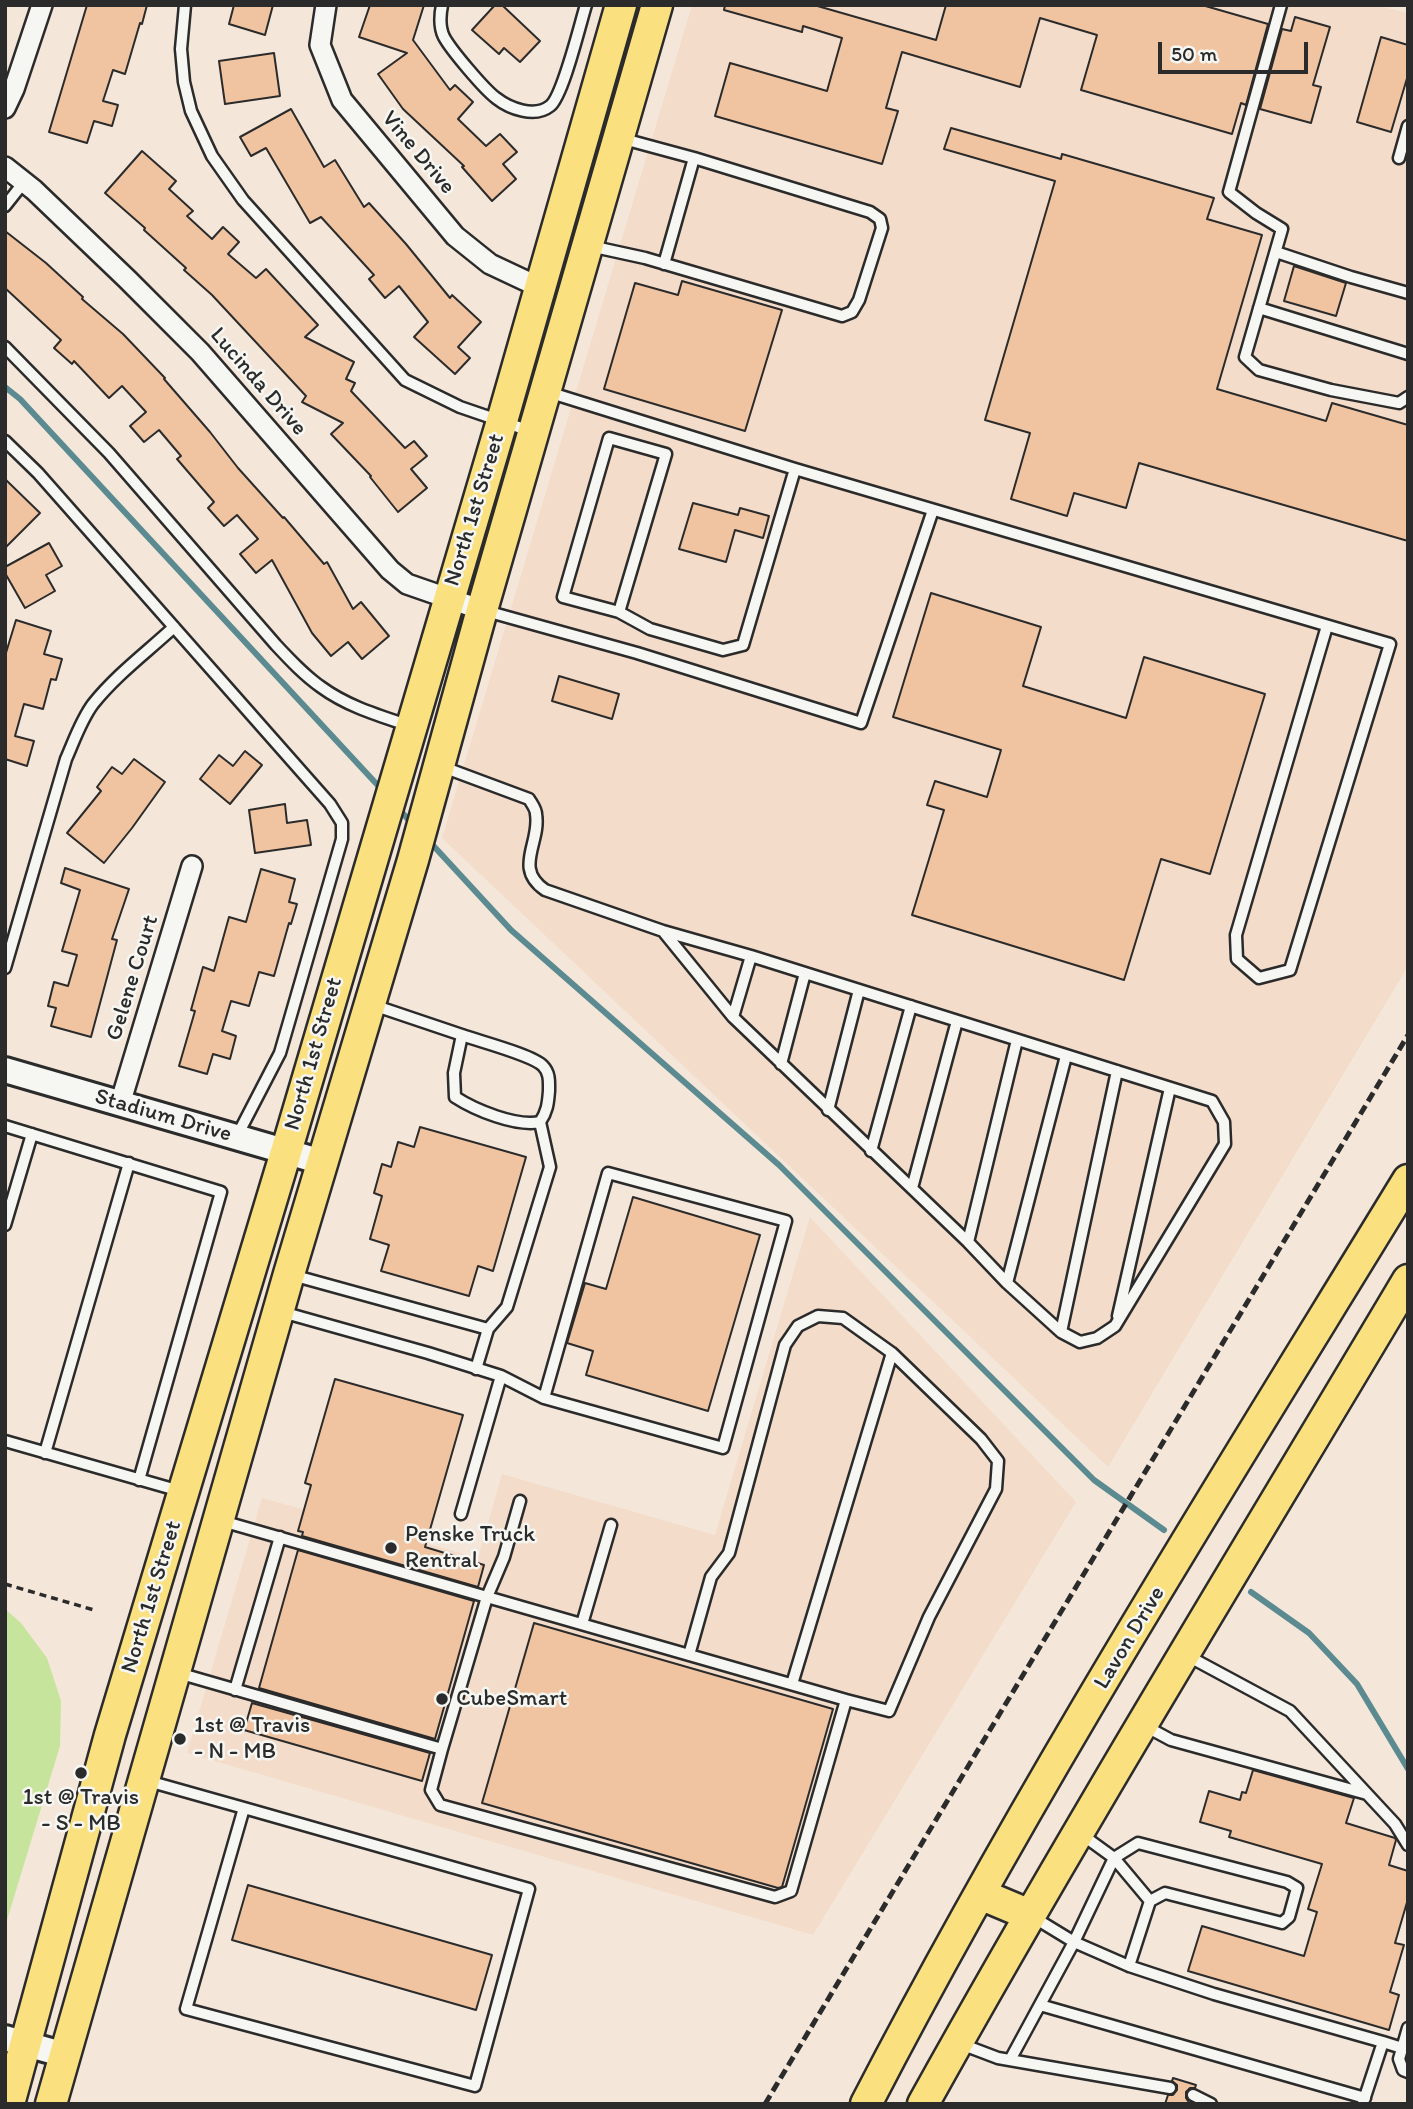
<!DOCTYPE html>
<style>
body{margin:0}
#map{position:relative;width:1413px;height:2109px;overflow:hidden;background:#f4e7da;font-family:Itim,sans-serif}
canvas{display:block}
.frame{position:absolute;inset:0;border:7px solid #2b2b2b;pointer-events:none}
.scale{position:absolute;left:1158px;top:42px;width:150px;height:32px;box-sizing:border-box;border:4px solid #2b2b2b;border-top:0;padding-left:9px;font-size:21px;line-height:24px;white-space:nowrap;color:#2b2b2b;-webkit-text-stroke:5px #f6f6f2;paint-order:stroke}
</style>
<div id="map">
<canvas width="1413" height="2109"></canvas>
<div class="frame"></div>
<div class="scale">50 m</div>
</div>
<script>
const ctx = document.querySelector('canvas').getContext('2d');
ctx.lineJoin = 'round';
function fillPath(path, color) {
  ctx.fillStyle = color;
  ctx.fill(path, 'evenodd');
}
function stroke(path, color, width, dash) {
  ctx.strokeStyle = color;
  ctx.lineWidth = width;
  ctx.lineCap = dash ? 'butt' : 'round';
  ctx.setLineDash(dash || []);
  ctx.stroke(path);
}
function drawText(font, color, halo, rows, align = 'center') {
  ctx.font = font + ' Itim,sans-serif';
  ctx.lineWidth = 5;
  ctx.setLineDash([]);
  ctx.textBaseline = 'middle';
  ctx.strokeStyle = halo;
  ctx.fillStyle = color;
  for (const [text, x, y, turn = 0] of rows) {
    ctx.save();
    ctx.translate(x, y);
    ctx.rotate((+turn || 0) * Math.PI / 180);
    ctx.textAlign = isNaN(turn) ? turn : align;
    if (halo) ctx.strokeText(text, 0, 0);
    ctx.fillText(text, 0, 0);
    ctx.restore();
  }
}
fillPath(new Path2D(`
 M692 5H1375L1408 13V966L1108 1467 442 838Z
 M810 1217 1076 1502 813 1935 187 1753 262 1498 478 1558 502 1474 715 1535Z`), '#f3dcc9');
fillPath(new Path2D(`
 M5 1609 21 1623 47 1658 61 1701 60 1746 7 1920H5Z`), '#c6e49c');
stroke(new Path2D(`
 M5 387 20 399 384 792
 M398 808 414 826
 M429 841 511 930 779 1165 1094 1480 1164 1530
 M1251 1592 1309 1633 1357 1684 1408 1769`), '#5b8b91', 6);
const building = new Path2D(`
 M87 5H147L142 24 140 23 125 74 113 70 103 101 118 105 112 126 94 121 87 143 49 132Z
 M234 5H273L265 35 229 24Z
 M370 5H424L413 40 450 90 455 85 473 102 458 119 486 146 500 134 517 152 503 164 516 179 492 201 462 167 464 166 403 109 378 74 407 53 359 37Z
 M495 5H502L540 41 520 62 504 48 499 54 472 30Z
 M725 5H814L936 40 946 5H1202L1268 24 1246 105 1241 103 1232 134 1081 90 1097 35 1040 18 1020 87 902 52 886 108 898 111 882 164 715 116 730 63 827 91 842 38 803 26 802 32 724 10Z
 M1295 17 1330 27 1313 85 1321 87 1311 123 1260 109 1282 29 1291 31Z
 M1381 37 1408 45V75L1391 132 1357 122Z
 M274 53 280 96 225 104 219 61Z
 M291 109 324 167 335 160 364 207 369 203 406 244 450 298 452 295 481 322 458 347 470 358 455 374 414 337 428 322 399 286 385 298 369 279 374 275 321 217 310 223 266 148 251 156 240 137Z
 M951 128 1061 159 1062 154 1214 198 1207 219 1262 235 1217 389 1326 421 1332 403 1408 425V541L1139 463 1126 508 1074 493 1067 516 1011 499 1030 433 985 420 1055 181 944 149Z
 M142 151 176 181 169 189 193 211 187 216 212 239 223 227 239 242 228 254 256 278 266 269 318 325 305 337 354 362 346 379 355 383 351 391 405 448 414 441 427 456 411 469 427 488 398 512 370 477 371 476 331 434 343 423 302 402 306 396 212 295 184 270 186 268 144 230 145 228 105 193Z
 M5 231 46 263 83 297 82 299 123 334 165 378 164 379 210 432 238 468 283 518 284 517 324 564 327 562 353 609 361 602 389 636 362 659 348 642 331 656 312 633 272 560 256 573 240 554 258 539 237 515 224 526 208 508 214 502 177 459 181 456 159 430 144 442 130 426 146 412 122 386 109 398 74 361 72 364 54 348 61 340 5 288Z
 M1294 266 1346 283 1336 316 1284 301Z
 M682 281 782 310 745 431 604 389 635 283 678 295Z
 M5 479 40 513 5 548Z
 M693 503 738 515 740 508 769 516 763 538 735 530 726 562 679 549Z
 M49 543 62 566 46 575 55 591 25 608 5 573V567Z
 M931 593 1041 627 1023 686 1126 718 1144 657 1265 694 1210 874 1161 859 1124 980 912 915 944 810 927 805 935 781 987 797 1001 750 893 717Z
 M16 620 51 631 44 654 62 659 56 680 51 679 43 709 24 704 15 736 34 741 27 766 5 759V656Z
 M559 676 619 694 612 719 552 701Z
 M245 751 262 765 230 804 200 779 219 755 233 766Z
 M134 759 165 782 132 828 104 863 67 833 101 791 97 787 112 767 122 774Z
 M285 804 287 823 307 820 311 845 255 853 249 810Z
 M65 868 129 889 112 939 117 940 91 1037 51 1026 56 1008 48 1006 54 982 68 986 77 955 62 951 80 890 61 883Z
 M261 869 295 879 289 902 297 904 291 924 289 923 274 976 259 972 249 1006 231 1001 222 1031 236 1036 230 1059 213 1054 207 1074 179 1066 195 1011 191 1010 203 967 214 971 229 917 246 922Z
 M420 1127 526 1157 493 1271 478 1266 469 1296 381 1271 389 1245 370 1239 382 1196 374 1193 382 1164 391 1167 398 1142 414 1147Z
 M633 1197 760 1235 708 1411 586 1375 593 1351 567 1343 585 1283 606 1289Z
 M335 1379 463 1415 425 1547 484 1565 478 1587 302 1536 303 1532 298 1531 311 1485 305 1483Z
 M298 1550 474 1601 435 1739 259 1688Z
 M534 1623 833 1709 782 1887 778 1888 482 1803Z
 M252 1703 430 1753 422 1781 244 1730Z
 M1253 1770 1354 1798 1346 1823 1395 1838 1396 1840 1389 1865 1408 1871V1899L1395 1943 1404 1945 1390 1992 1399 1995 1389 2030 1188 1971 1202 1926 1304 1956 1317 1912 1308 1909 1322 1864 1229 1837 1231 1831 1200 1822 1209 1791 1240 1800 1242 1792 1246 1793Z
 M248 1885 492 1955 476 2010 232 1940Z
 M1173 2078 1196 2085 1195 2088H1190L1186 2092V2098L1190 2104H1165L1168 2095H1173L1177 2090V2085L1172 2081Z`);
fillPath(building, '#f1c4a1');
stroke(building, '#2b2b2b', 2);
const service = new Path2D(`
 M185 5 181 49 184 82 191 111 212 156 243 200 405 380 460 407 530 431
 M442 5C440 15 439 27 444 37 451 50 484 89 496 98 510 109 535 118 550 106 563 96 580 24 586 5
 M1281 5 1229 192 1256 213 1282 229 1245 357 1259 370 1331 390 1399 403 1408 397
 M1399 158 1408 126
 M5 206 24 182
 M590 246 645 258 842 316 852 312 859 300 882 228 880 219 870 212 694 158 620 138
 M1276 252 1351 277 1408 293
 M664 264 694 158
 M1259 308 1408 354
 M5 347 109 453 276 645C290 660 304 675 321 687 347 706 377 715 407 725
 M548 392 795 469 1390 644 1290 970 1259 978 1237 959 1236 935 1327 626
 M5 441 38 473 330 804 342 823V839L280 1053 237 1136
 M486 611 637 653 861 723 933 510
 M619 612 563 597 609 438 666 454 619 612 650 629 723 650 743 645 795 469
 M443 767 529 799C532 804 536 809 536 814 541 843 513 868 545 890L663 931 751 956 1212 1101 1224 1122 1225 1144 1115 1326 1097 1338 1080 1342 1061 1332 1007 1283 968 1242 733 1017 663 931
 M5 968 66 759C74 741 81 720 93 704 116 675 147 652 174 627
 M373 1005 462 1035 454 1073 455 1097C475 1110 516 1127 540 1122 547 1112 548 1104 549 1091 549 1082 550 1073 543 1066 533 1055 478 1041 462 1035
 M733 1017 751 956
 M781 1064 805 973
 M828 1110 859 990
 M5 1126 221 1192 139 1480
 M871 1151 911 1006
 M912 1188 957 1021
 M5 1225 32 1134
 M968 1242 1017 1040
 M292 1275 488 1329 476 1369
 M1007 1283 1066 1056
 M282 1312 428 1353 501 1376 544 1398 723 1448 786 1221 608 1173 544 1398
 M1118 1316 1170 1088
 M488 1329 507 1307 550 1167 540 1122
 M1061 1332 1117 1071
 M5 1441 180 1491
 M45 1453 129 1163
 M461 1514 501 1376
 M582 1624 611 1525
 M689 1655 711 1577 729 1553 785 1345 798 1326 818 1316 843 1318 892 1353 981 1439 998 1461 996 1489 929 1617 889 1711 846 1700
 M1186 1655 1290 1711 1395 1824 1408 1845
 M178 1673 442 1749 487 1597 222 1521
 M792 1684 892 1353
 M235 1690 280 1537
 M1145 1726 1171 1740 1367 1794
 M442 1749 431 1790 440 1805 775 1897 791 1891 846 1700 487 1597 504 1557 520 1501
 M148 1781 244 1808 186 2009 475 2086 529 1889 244 1808
 M1081 1834 1114 1858 1150 1901
 M1033 1917 1074 1942 1129 1966 1214 1994 1383 2042
 M1040 2005 1365 2098
 M1408 2028 1399 2059 1403 2070 1408 2072
 M961 2044 998 2058 1170 2088
 M1010 2060 1074 1942 1114 1858 1138 1843 1287 1882 1297 1888 1289 1917 1282 1923 1165 1893 1150 1901 1129 1966
 M1193 2095 1211 2104
 M1363 2103 1383 2042 1402 2048`);
const minor = new Path2D(`
 M326 5 320 45 342 100 455 236 490 264 541 288
 M5 108 14 89 42 5
 M5 167 34 190 127 279 200 352 390 570 407 584 482 610
 M120 1104 192 866`);
const tertiary = new Path2D(`
 M5 1070 322 1162
 M5 2038 65 2055`);
const primary = new Path2D(`
 M980 1894 1030 1915
 M9 2104 110 1735 286 1152 502 421 621 5
 M51 2104 289 1274 413 860 482 610 657 5
 M866 2104C1030 1787 1222 1484 1408 1180
 M923 2104C1078 1825 1245 1554 1408 1280`);
stroke(service, '#2b2b2b', 15);
stroke(minor, '#2b2b2b', 24);
stroke(tertiary, '#2b2b2b', 30);
stroke(primary, '#2b2b2b', 35);
stroke(new Path2D(`
 M5 1584 94 1610`), '#2b2b2b', 3.5, [7, 5]);
stroke(service, '#f6f6f2', 10);
stroke(minor, '#f6f6f2', 19);
stroke(tertiary, '#f6f6f2', 24);
stroke(primary, '#fbe080', 30);
stroke(new Path2D(`
 M765 2104 1408 1035`), '#2b2b2b', 5, [10, 5]);
for (const [x, y, r, color] of [
 [391,1548,7,"#2b2b2b"],
 [442,1699,7,"#2b2b2b"],
 [180,1739,7,"#2b2b2b"],
 [81,1773,7,"#2b2b2b"]
]) {
  const dot = new Path2D();
  dot.arc(x, y, r, 0, 2 * Math.PI);
  ctx.fillStyle = color;
  ctx.fill(dot);
  stroke(dot, '#f6f6f2', 2.5);
}
drawText('23px', '#2b2b2b', '#f6f6f2', [
 ["Vine Drive",418,153,50],
 ["Lucinda Drive",258,382,49],
 ["North 1st Street",475,510,-73],
 ["Gelene Court",133,978,-73],
 ["North 1st Street",314,1054,-74],
 ["Stadium Drive",163,1116,16],
 ["North 1st Street",152,1597,-73],
 ["Lavon Drive",1130,1638,-59]
]);
drawText('23px', '#2b2b2b', '#f6f6f2', [
 ["Penske Truck",405,1535],
 ["Rentral",405,1561],
 ["CubeSmart",456,1699],
 ["1st @ Travis",194,1726],
 ["- N - MB",194,1752],
 ["1st @ Travis",81,1798,"center"],
 ["- S - MB",81,1824,"center"]
], 'left');
</script>
